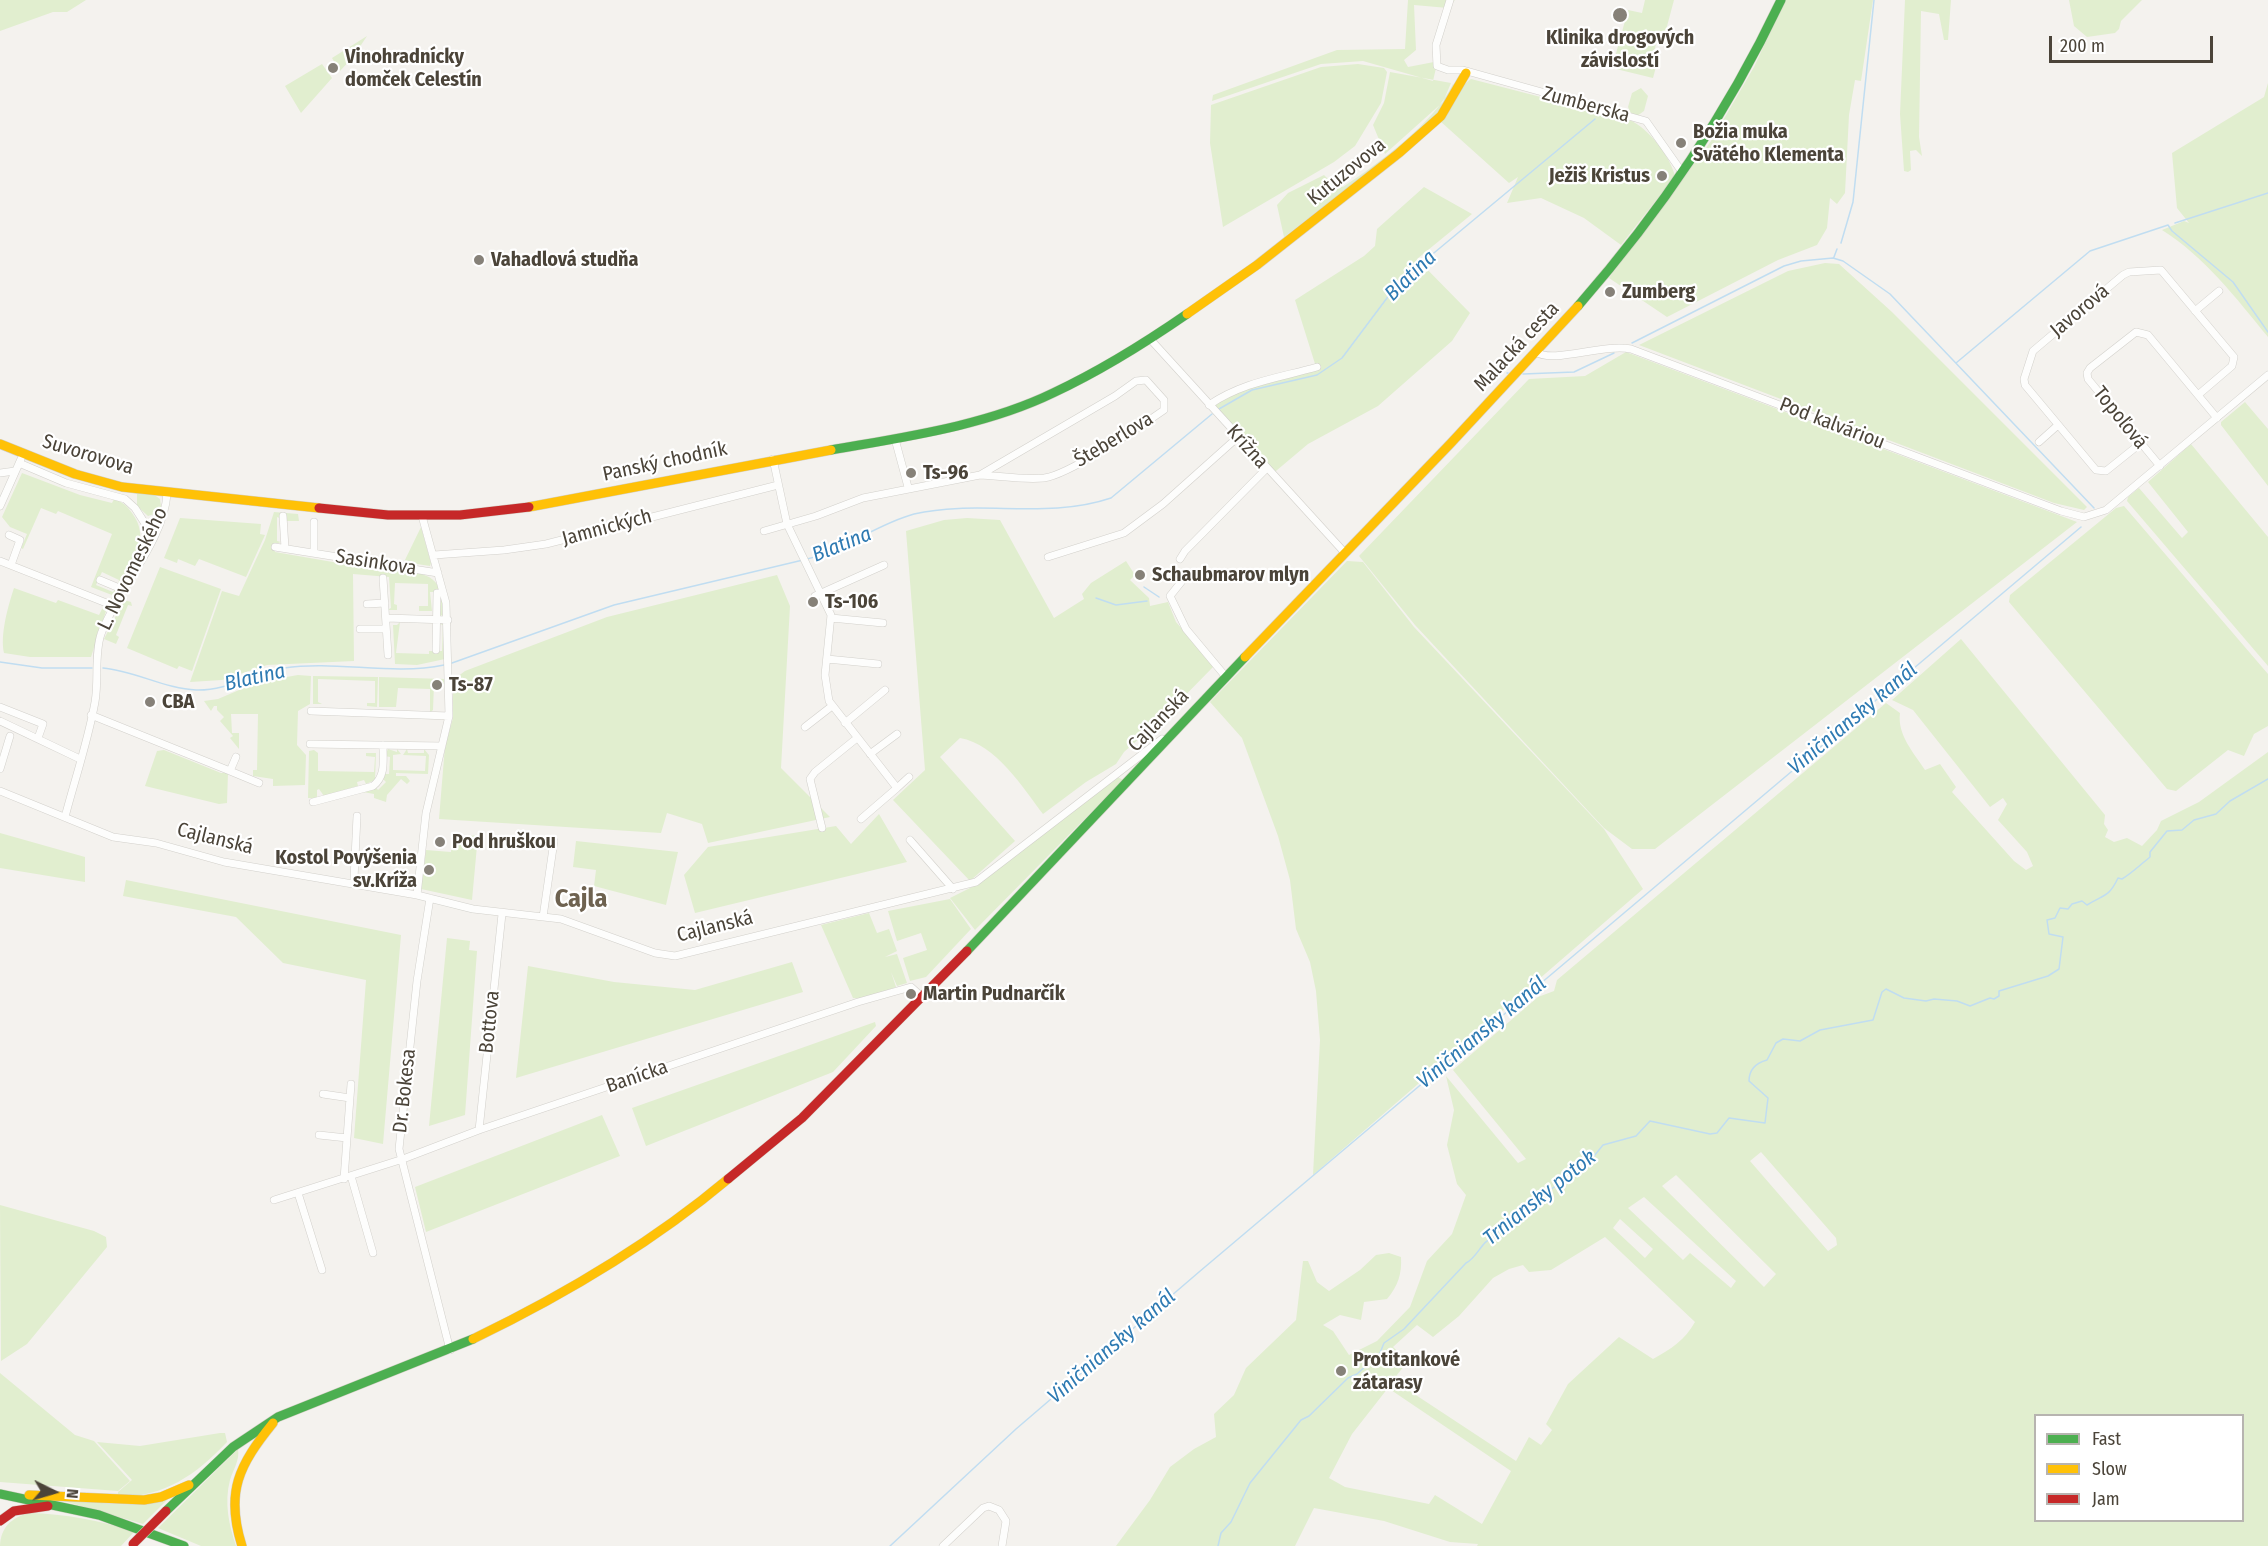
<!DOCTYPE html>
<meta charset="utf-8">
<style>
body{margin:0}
#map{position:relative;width:2268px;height:1546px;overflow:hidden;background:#f4f2ee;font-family:"Fira Sans Condensed",sans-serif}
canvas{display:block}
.legend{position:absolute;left:2034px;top:1414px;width:210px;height:108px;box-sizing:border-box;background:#fff;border:2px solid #b7b4b0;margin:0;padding:8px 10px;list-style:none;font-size:18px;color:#4b4439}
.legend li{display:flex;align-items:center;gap:12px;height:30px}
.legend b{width:30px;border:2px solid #b7b4b0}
.north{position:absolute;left:24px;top:1462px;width:60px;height:60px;-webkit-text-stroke:4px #fff;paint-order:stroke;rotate:95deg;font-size:16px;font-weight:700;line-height:24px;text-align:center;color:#4b4439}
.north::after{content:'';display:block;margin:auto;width:21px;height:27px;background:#4b4439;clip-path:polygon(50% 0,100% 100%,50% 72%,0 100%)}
.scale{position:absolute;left:2049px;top:36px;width:164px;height:27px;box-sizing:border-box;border:3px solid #4b4439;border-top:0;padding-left:8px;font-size:18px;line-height:21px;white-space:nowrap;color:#4b4439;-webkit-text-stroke:4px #fff;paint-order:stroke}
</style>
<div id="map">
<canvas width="2268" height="1546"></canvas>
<ul class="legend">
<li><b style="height:8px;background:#4caf50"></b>Fast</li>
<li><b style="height:8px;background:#ffc107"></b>Slow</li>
<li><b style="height:8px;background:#c62828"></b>Jam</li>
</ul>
<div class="north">N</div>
<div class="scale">200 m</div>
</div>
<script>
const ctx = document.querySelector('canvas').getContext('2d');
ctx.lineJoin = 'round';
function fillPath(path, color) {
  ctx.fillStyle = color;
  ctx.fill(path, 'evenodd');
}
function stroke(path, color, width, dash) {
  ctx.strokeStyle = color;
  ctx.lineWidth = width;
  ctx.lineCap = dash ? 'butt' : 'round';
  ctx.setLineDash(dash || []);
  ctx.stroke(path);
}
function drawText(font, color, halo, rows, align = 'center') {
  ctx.font = font + ' "Fira Sans Condensed",sans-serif';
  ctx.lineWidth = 4.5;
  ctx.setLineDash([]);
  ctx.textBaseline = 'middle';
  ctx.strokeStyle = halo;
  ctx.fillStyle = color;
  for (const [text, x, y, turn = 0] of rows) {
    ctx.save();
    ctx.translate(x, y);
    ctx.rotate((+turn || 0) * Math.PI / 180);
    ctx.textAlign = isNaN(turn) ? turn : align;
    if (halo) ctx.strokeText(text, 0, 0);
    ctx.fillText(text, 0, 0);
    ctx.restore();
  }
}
fillPath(new Path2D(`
 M0 0H86L67 12H53L0 31Z
 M1408 0H1455L1448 8 1414 5 1416 50 1404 60 1408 67 1434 62 1436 68 1433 81 1363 61 1321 64 1212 101 1213 95 1337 50 1405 49Z
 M1645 0H1674L1662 45 1656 44 1651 65 1656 67 1653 78 1612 68 1628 10 1642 13Z
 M1785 0H1873L1861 81 1855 80 1849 115 1845 193 1837 204 1830 198 1827 228 1817 245 1778 260 1667 317 1609 278 1711 141 1754 67Z
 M1905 0H1951L1948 40H1944L1939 14 1921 11 1919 137 1922 156 1916 150 1910 151 1911 170 1908 172 1904 171 1900 114Z
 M2069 0H2142L2121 21 2119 29 2115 33 2087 37 2074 26Z
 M367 36 353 57 340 71 332 58Z
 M322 64 332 78 301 113 285 86Z
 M1358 64 1384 68 1387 72 1381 103 1355 146 1334 162 1223 227 1210 143 1211 105 1321 67Z
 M1390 72 1451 83 1443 102 1385 154 1373 125 1384 103Z
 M1471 79 1630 120C1649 129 1670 156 1675 176L1621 245 1584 218 1541 198 1507 203 1518 177 1509 183 1440 121C1452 109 1457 88 1471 79Z
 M2268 83V337C2236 298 2205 257 2162 230L2184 221 2189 223 2177 208 2172 153 2264 97Z
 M1453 84 1457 86 1448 103 1417 134 1284 237 1277 205 1288 193 1324 175 1334 185 1343 187C1379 163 1434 123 1453 84Z
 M1641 88 1648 96 1644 111 1637 116 1631 114 1628 107 1632 93Z
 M1424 187 1472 214 1417 259 1470 313 1452 341 1378 406 1308 444 1270 476 1209 405 1224 395 1316 367 1295 300 1364 256 1375 246 1377 229Z
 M1825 263 1839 264 1892 312 2087 507 2084 510 2054 503 1639 345 1788 271Z
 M1626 352 2077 522 1655 849H1632L1604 828 1415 625 1359 556 1529 379 1585 376Z
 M2245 402 2268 429V486L2221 425V422Z
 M2191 444 2268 537V666L2127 501 2128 497 2139 488 2182 538 2188 532 2148 482Z
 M26 458 153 494 160 499 161 507 157 513 148 516 137 506V494L94 484Z
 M22 473 80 495 112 503 114 499C123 502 127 506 132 513 151 538 133 562 121 585L118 584 119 580 102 572 96 585 113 592 115 589 118 590 110 603 112 595 91 587 112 534 58 511 56 514 41 508 23 549 21 548 27 534 10 527 2 517Z
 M2124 506 2268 674V726L2254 734 2244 756 2228 750 2176 791 2167 789 2009 602 2010 595 2116 508Z
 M274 512 298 514 299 521H286L277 517V541L281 542 275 544V552L396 573 397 569C432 575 442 576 444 615L439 616 441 599H437V592H430L432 611H419V606H428V584L395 583 394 604 397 605V610H387L391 608 389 577 353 574 354 661 267 665 222 680 190 682 222 591 239 596 265 540Z
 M180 518 261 524 260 534 265 535 246 577 199 559 195 566 178 559 177 563 164 558Z
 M967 518 1000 520 1054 618 1084 599 1082 594 1091 583 1126 561 1135 575 1130 580 1149 598 1150 606 1168 602 1176 622 1214 666 1165 716 1124 752 1116 764 1086 782 1043 814C1023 788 996 744 960 738L940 757 1015 841 970 881 893 800 925 770 906 531 944 520Z
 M421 527 431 563 430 566 404 562Z
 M1347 561 1363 562 1414 627 1604 829 1643 889 1313 1175 1320 1040 1316 991 1310 962 1296 929 1290 880 1278 836 1242 738 1210 702Z
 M160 567 221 589 192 671 179 666 177 669 127 648Z
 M777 575 790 606 781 768 830 817 708 843 702 824 667 813 661 833 439 819 445 746 453 718V680L465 671 607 617Z
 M14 588 56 603 58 600 99 615 103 607 107 608 91 657H30L4 653C0 635 8 606 14 588Z
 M124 600 131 602 132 606 128 605 116 635 119 637 116 644 104 639Z
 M400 622 396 653 429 654V651H442L443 625 440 624 443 622 445 625V659L417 665 395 664 393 625H397Z
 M1961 639 2105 815 2104 824 2108 830 2105 837 2114 842 2127 838 2142 846 2157 830 2161 821 2199 802 2268 752V1546H1477L1478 1544 1450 1542 1384 1521 1314 1508 1295 1546H1116L1150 1500 1170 1467 1194 1449 1216 1437 1214 1414 1234 1395 1246 1368 1296 1320 1303 1261H1308L1317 1282 1329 1291 1360 1270 1376 1255 1389 1253 1401 1257C1402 1274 1398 1286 1387 1299L1364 1302 1361 1320 1340 1315 1323 1325 1333 1331 1349 1355 1377 1341 1410 1307 1427 1261 1452 1234 1466 1195 1457 1184 1447 1145 1454 1110 1446 1076 1518 1163 1526 1159 1453 1070 1538 997 1554 991 1557 980 1886 703 1900 713C1897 735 1914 753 1925 770L1940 764 1956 787 1952 792 2014 861 2026 870 2033 866 2027 852 1998 820 2007 804 2003 798 1990 807 1913 710 1892 700ZM1761 1152 1836 1238 1837 1245 1828 1251 1750 1161ZM1676 1175 1776 1274 1764 1287 1662 1186ZM1644 1197 1736 1281 1731 1288 1690 1253 1683 1260 1628 1208ZM1620 1219 1653 1249 1645 1258 1613 1228ZM1605 1237 1695 1322C1685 1340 1671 1349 1653 1359L1619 1337 1568 1384 1546 1424 1552 1430 1541 1445 1529 1437 1516 1461 1393 1380 1408 1361 1393 1347 1417 1325 1433 1337 1459 1316 1493 1278 1509 1269 1523 1265 1529 1272 1551 1270ZM1388 1388 1511 1471 1482 1524 1435 1495 1429 1504 1345 1487 1329 1478 1352 1434ZM2036 1416H2242V1520H2036Z
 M298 675 311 676 310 704 298 711 297 745 306 755 305 785 273 786V779L253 776V770H257L258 714H231L232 733H239V749L230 738 233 736 220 721 224 717 217 710V706H214L211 711 204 701 218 699 258 682Z
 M313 676 378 677 377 707 367 706V703H375V681L318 679V702L322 704H313Z
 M379 677 445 679V684H434L433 710 430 713V689L398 688 396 707H379Z
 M388 749 397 752V749L401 754 393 755V770L425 771 426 756 403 755 407 749 408 753H424V749L429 755 428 774 396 773V776H406L410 781 407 784 401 779 387 795 386 802 374 798V794L363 792 375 786 378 790 386 782 383 779 385 774H389L390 757 385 756Z
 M164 750 221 773H228L227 803 219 804 145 786 157 751Z
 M314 750 318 753V771L374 772 375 757 366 756V753H376L375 780 366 784 364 780 357 782 358 786 324 796 319 789 317 790V798H308L309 751Z
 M1116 776 1123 780 975 930 950 898 978 884Z
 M879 814 907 862 695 913 684 875 708 847 836 826 851 844Z
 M0 833 85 857V882L0 868Z
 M478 835 472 900 421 889 426 850 451 852 452 838Z
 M576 841 678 852 666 905 594 886 596 870 573 867Z
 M126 880 401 935 383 1144 354 1138 366 980 283 963 236 917 123 896Z
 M950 899 971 929 926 977 910 981 903 958 927 950 921 933 897 941 888 911Z
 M869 913 877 933 889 929 897 951 885 957 897 954 907 983 897 986 891 972 896 987 864 999 853 998 821 925Z
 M447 938 470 941 469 950 477 951 465 1115 429 1126Z
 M792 962 803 992 516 1078 528 966 614 982 695 990Z
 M875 1022 876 1026 833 1072 646 1146 632 1108Z
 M602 1115 620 1156 426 1232 415 1187Z
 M0 1205 94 1231 106 1237 107 1247 27 1344 1 1361Z
 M0 1373 75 1435 94 1441 130 1481 118 1491 0 1482Z
 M220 1433H225L227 1442C196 1475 164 1497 118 1497V1492L132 1480 97 1442 140 1446Z
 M238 1449C240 1460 233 1470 230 1480 224 1503 229 1525 236 1546H201L158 1528Z
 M50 1497C90 1501 129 1510 168 1499L143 1524Z
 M29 1513C65 1514 100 1520 134 1532L121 1546H0C1 1527 11 1518 29 1513Z`), '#e1eecf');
stroke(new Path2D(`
 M2175 223 2268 193
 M1841 243 1853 202 1874 0
 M1834 257 1837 249
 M1632 343 1784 266 1801 261 1833 258 1843 261 1890 294 2094 508
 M1956 363 2090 251 2168 225 2172 231 2233 282 2268 332
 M1507 373H1508
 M1523 374 1574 372 1614 353
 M1219 409 1252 390 1317 375 1342 358 1399 282 1595 119
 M807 559C845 550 877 524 914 514 979 499 1046 520 1111 498L1212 414
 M1144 587 1159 597
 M1096 598 1116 605 1147 601
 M0 662 42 668H92
 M452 663 614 605 803 560
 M103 668C135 671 166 689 196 690 227 691 254 673 284 668 337 660 391 676 444 665
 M890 1546 1016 1429 1199 1272 2081 527
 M1218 1546 1221 1533 1231 1522 1250 1483 1301 1420 1309 1416 1348 1378 1357 1374 1380 1353 1384 1343 1404 1329 1466 1263C1478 1257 1481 1241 1494 1237L1517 1214 1561 1182 1572 1167 1590 1161 1603 1145 1636 1136 1650 1121 1710 1134 1717 1133 1729 1118 1765 1123 1768 1098 1749 1081C1749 1069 1756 1063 1767 1060L1776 1043 1783 1039 1800 1041 1820 1030 1873 1020 1882 992 1886 989 1904 998 1926 1001 1934 999 1957 1001 1970 1006 1990 998 1994 999 1999 996V991L2048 976 2059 969 2063 937 2049 934 2047 920 2055 918 2060 908 2068 909 2072 904 2082 901 2087 905C2105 894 2109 897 2118 878L2122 879C2132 873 2140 865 2150 857V852L2167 831 2182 830 2194 820 2216 814 2230 801 2268 779`), '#c0ddf1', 1.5);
const street = new Path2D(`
 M1450 0 1436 45 1437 66 1448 70H1463L1646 121 1682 172
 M2195 311 2219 291
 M1151 340 1345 553
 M1536 352C1552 364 1605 343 1631 349L2061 511 2084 517 2106 510 2268 375
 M1209 405C1243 382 1278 378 1317 367
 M895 439 908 487
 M2039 442 2058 425
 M2141 443 2106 471 2096 470 2025 385 2024 379 2033 351 2123 275 2129 272 2161 270 2234 357 2232 366 2198 395
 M773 459 787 524 831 615 825 675 829 701 897 788 861 819
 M19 463 66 483 125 499 135 508 153 536
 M2160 466 2088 379 2087 373 2090 368 2136 332 2148 335 2217 418
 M0 473 15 471
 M0 506 21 459
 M283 516 285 548
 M314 522V552
 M764 531 816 516 863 498 980 475 1115 396 1136 381 1146 380 1164 400V410C1141 426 1069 475 1044 478 1023 480 1000 476 980 475
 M9 535 20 540 11 565
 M275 547 438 573
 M434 555 504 550 546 544 778 485
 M1048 557 1124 533 1163 504 1238 437
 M1180 559 1185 551 1266 469
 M0 561 114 606
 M383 578 388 655
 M100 580 124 590
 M1182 581 1170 596 1186 629 1226 677
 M815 596 884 565
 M367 604 385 603
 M386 618 448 620
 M831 618 883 623
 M360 629H386
 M436 650 437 593
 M827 659 878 664
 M0 707 43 724 38 738
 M311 711 449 716
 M91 715 230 771 236 757
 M0 721 80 759
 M845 723 885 690
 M805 727 832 706
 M310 744 442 746
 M870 754 897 734
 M0 769 10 736
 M230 771 259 783
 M897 788 909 777
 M0 791 113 837 156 843 224 862 417 895 473 909 561 919 655 953 675 956 976 882 1162 739
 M313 802 373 786C386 776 383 761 383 745
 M65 817C75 779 88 741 95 702 99 680 94 655 101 634 117 590 164 541 167 494
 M822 828 810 779 815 772 857 738
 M910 840 953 889
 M354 879 357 816
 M417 895 426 813 449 716 446 603 422 516
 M430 898 417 981 399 1149 450 1350
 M543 917 554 841
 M323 1094 350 1098
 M479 1130 502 914
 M319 1135 347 1138
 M351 1176 373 1253
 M344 1179 351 1084
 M298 1193 322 1270
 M274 1200 403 1159 479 1130 858 1002 911 987 921 996
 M943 1546 983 1508 989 1506 999 1510 1006 1521 1002 1546`);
const fast = new Path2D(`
 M1578 306C1661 211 1727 114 1781 0
 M831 450C904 437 985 426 1053 393 1100 371 1145 343 1187 314
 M967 951 1245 657
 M0 1494 99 1515 184 1546
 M166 1511 233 1447 278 1417 473 1339`);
const slow = new Path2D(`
 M1187 314 1257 265 1399 153 1441 116 1466 73
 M0 444 75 474 122 487 319 508
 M529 507 831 450
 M1245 657 1451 443 1578 306
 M473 1339C562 1296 653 1242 728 1179
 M29 1495 144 1500 161 1497 189 1485
 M242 1546C225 1492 239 1465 273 1423`);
const jam = new Path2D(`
 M319 508 388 515H460L529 507
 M728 1179 802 1118 967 951
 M0 1521 14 1511 48 1506`);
stroke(street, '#d2d0cb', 8);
stroke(fast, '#d3cfc5', 10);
stroke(slow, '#d3cfc5', 10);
stroke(jam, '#d3cfc5', 10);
stroke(street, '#fdfdfc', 7);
stroke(fast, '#4caf50', 9);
stroke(slow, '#ffc107', 9);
stroke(jam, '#c62828', 9);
const jamBridge = new Path2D(`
 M133 1544 166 1511`);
stroke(jamBridge, '#d3cfc5', 10, []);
stroke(jamBridge, '#c62828', 9);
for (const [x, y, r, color] of [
 [1620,15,8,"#868178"],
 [333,68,6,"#868178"],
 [1681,143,6,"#868178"],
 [1662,176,6,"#868178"],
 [479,260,6,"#868178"],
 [1610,292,6,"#868178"],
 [911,473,6,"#868178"],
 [1140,575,6,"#868178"],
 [813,602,6,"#868178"],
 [437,685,6,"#868178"],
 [150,702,6,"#868178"],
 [440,842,6,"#868178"],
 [429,870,6,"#868178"],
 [911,994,6,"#868178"],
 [1341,1371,6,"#868178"]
]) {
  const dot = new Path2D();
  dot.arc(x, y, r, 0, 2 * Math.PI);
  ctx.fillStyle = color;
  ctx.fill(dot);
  stroke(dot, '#fff', 2);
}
drawText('bold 20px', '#4b4439', '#fff', [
 ["Klinika drogových",1620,38,"center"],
 ["závislostí",1620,61,"center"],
 ["Vinohradnícky",345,57],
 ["domček Celestín",345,80],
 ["Božia muka",1693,132],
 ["Svätého Klementa",1693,155],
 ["Ježiš Kristus",1650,176,"right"],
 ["Vahadlová studňa",491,260],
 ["Zumberg",1622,292],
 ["Ts-96",923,473],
 ["Schaubmarov mlyn",1152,575],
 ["Ts-106",825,602],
 ["Ts-87",449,685],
 ["CBA",162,702],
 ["Pod hruškou",452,842],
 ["Kostol Povýšenia",417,858,"right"],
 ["sv.Kríža",417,881,"right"],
 ["Martin Pudnarčík",923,994],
 ["Protitankové",1353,1360],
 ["zátarasy",1353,1383]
], 'left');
drawText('20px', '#4b4439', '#fff', [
 ["Zumberska",1586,105,15],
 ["Kutuzovova",1347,172,-39],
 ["Javorová",2080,311,-40],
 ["Malacká cesta",1517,347,-47],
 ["Topoľová",2120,418,51],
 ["Pod kalváriou",1832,424,21],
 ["Šteberlova",1114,440,-31],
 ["Krížna",1247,447,48],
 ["Suvorovova",88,455,17],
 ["Panský chodník",665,462,-12],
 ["Jamnických",607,528,-15],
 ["Sasinkova",376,563,9],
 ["L. Novomeského",133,569,-64],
 ["Cajlanská",1159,721,-46],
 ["Cajlanská",215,839,14],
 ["Cajlanská",715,927,-14],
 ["Bottova",490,1022,-84],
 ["Banícka",637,1077,-19],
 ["Dr. Bokesa",405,1091,-84]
]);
drawText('italic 21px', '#2e7ab2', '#fff', [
 ["Blatina",1411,276,-44],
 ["Blatina",842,545,-22],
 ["Blatina",255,678,-13],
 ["Viničniansky kanál",1853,719,-40],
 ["Viničniansky kanál",1482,1033,-40],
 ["Trniansky potok",1540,1198,-39],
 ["Viničniansky kanál",1112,1347,-41]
]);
drawText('bold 26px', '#6e6250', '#fff', [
 ["Cajla",581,900]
]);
</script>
